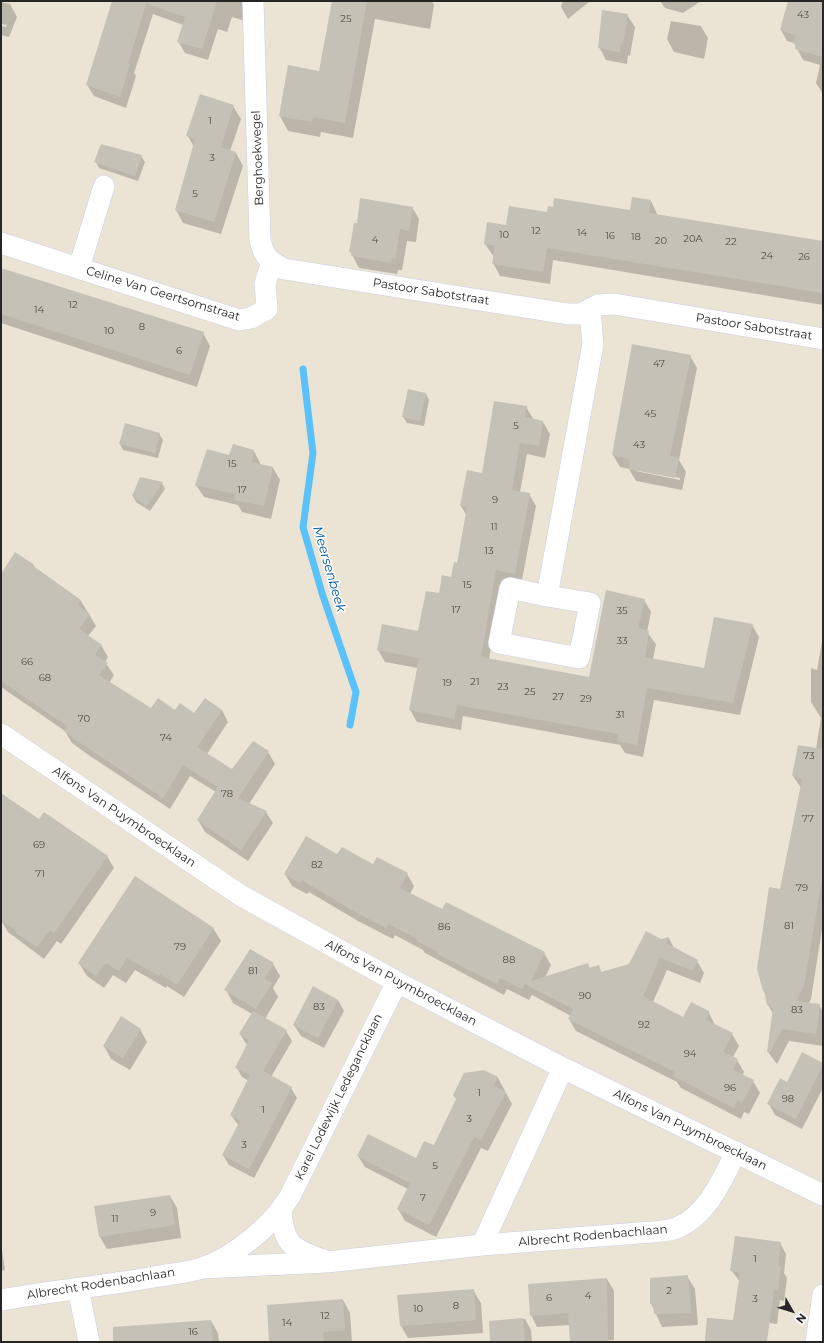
<!DOCTYPE html>
<style>
body{margin:0}
#map{position:relative;width:824px;height:1343px;overflow:hidden;background:#ebe4d5;font-family:Montserrat,sans-serif}
canvas{display:block}
.frame{position:absolute;inset:0;border:2px solid #262626;pointer-events:none}
.north{position:absolute;left:772px;top:1291px;width:40px;height:40px;-webkit-text-stroke:3px #fff;paint-order:stroke;rotate:129deg;font-size:11px;font-weight:700;line-height:16px;text-align:center;color:#262626}
.north::after{content:'';display:block;margin:auto;width:14px;height:18px;background:#262626;clip-path:polygon(50% 0,100% 100%,50% 72%,0 100%)}
</style>
<div id="map">
<canvas width="824" height="1343"></canvas>
<div class="frame"></div>
<div class="north">N</div>
</div>
<script>
const ctx = document.querySelector('canvas').getContext('2d');
ctx.lineJoin = 'round';
function fillPath(path, color) {
  ctx.fillStyle = color;
  ctx.fill(path, 'evenodd');
}
function stroke(path, color, width, dash) {
  ctx.strokeStyle = color;
  ctx.lineWidth = width;
  ctx.lineCap = dash ? 'butt' : 'round';
  ctx.setLineDash(dash || []);
  ctx.stroke(path);
}
function drawText(font, color, halo, rows, align = 'center') {
  ctx.font = font + ' Montserrat,sans-serif';
  ctx.lineWidth = 3;
  ctx.setLineDash([]);
  ctx.textBaseline = 'middle';
  ctx.strokeStyle = halo;
  ctx.fillStyle = color;
  for (const [text, x, y, turn = 0] of rows) {
    ctx.save();
    ctx.translate(x, y);
    ctx.rotate((+turn || 0) * Math.PI / 180);
    ctx.textAlign = isNaN(turn) ? turn : align;
    if (halo) ctx.strokeText(text, 0, 0);
    ctx.fillText(text, 0, 0);
    ctx.restore();
  }
}
fillPath(new Path2D(`
 M113 1H246L245 21 232 17 227 32 218 29 208 60 185 53 178 41 183 25 153 14 134 73 136 76 126 108 94 96 87 85Z
 M333 1H432L434 5 430 29 375 19 353 138 321 132 320 137 288 131 280 116 320 72Z
 M563 1H590L568 19 561 7Z
 M660 1H701L683 13 665 8Z
 M789 1H823V94L816 83 820 65 803 60 794 43 787 41 781 30Z
 M1 2 10 4 17 17 9 37 1 35V26L6 27 7 25 1 24Z
 M627 15 635 27 630 56 628 55 627 64 606 60 599 47Z
 M671 21 701 26 708 38 704 59 674 52 667 39Z
 M233 106 241 119 230 151 236 153 243 166 221 234 183 223 176 210 194 147 188 136Z
 M141 156 145 162 138 181 99 168 96 162Z
 M651 201 658 216 823 243V305L553 260 550 284 500 276 493 263 494 257 485 244 507 227 548 213 631 211Z
 M412 207 419 219 416 242 407 241 402 270H398L397 274 359 268 350 251Z
 M1 269 203 333 210 346 197 387 1 323Z
 M690 356 697 368 679 460 686 472 682 490 636 481 629 469 620 467 613 455ZM636 469 680 478V480L636 471Z
 M426 394 429 400 424 426 407 423 403 417Z
 M526 407 534 420 543 422 550 434 545 458 527 454 520 492 529 494 536 506 521 585 503 582 489 659 590 678 644 600 651 612 647 632 656 644 653 659 705 669 752 625 759 637 740 715 654 700 643 757 625 753 620 745 463 716 461 730 417 722 410 710 418 668 385 662 378 650 419 632 452 578 458 564 467 516 461 506 468 471 483 474Z
 M159 434 163 440 158 458 123 450 120 444Z
 M254 451 261 465 273 468 280 480 271 519 242 512 238 505 204 497 196 485 230 456Z
 M162 483 165 489 150 511 136 502 133 496Z
 M15 554 33 564 35 568 81 601 96 626 88 636 101 645 108 657 105 662 114 675 109 683 151 710 194 715 222 710 228 722 207 754 232 771 268 752 275 764 249 804 266 812 273 823 248 861 205 832 198 820 216 792 190 776 170 809 90 756 72 743 65 731 1 687V576Z
 M823 636V923L811 999 808 1004 819 1005 823 1012V1046L789 1041 777 1064 768 1052 773 1013 768 1005 764 991 801 788 793 776 816 749 821 718 811 702V668L817 670Z
 M1 795 39 820 107 856 114 868 61 944 57 941 44 959 8 932 1 920Z
 M337 855 407 874 414 886 410 894 442 910 544 953 551 965 545 978 587 964 590 968 598 966 602 973 630 964 661 940 669 938 674 948 697 961 704 973 700 983 667 970 653 1002 684 1018 708 1011 715 1025 732 1034 739 1046 733 1057 737 1060 744 1072 742 1076 753 1081 760 1093 749 1114 744 1112 741 1119 681 1088 677 1082 576 1031 569 1019 571 1016 532 995 529 1000 507 989 504 995 425 953 423 950 395 935 393 939 358 921 309 892 307 894 292 886 285 874Z
 M213 928 221 941 184 997 167 986 166 988 135 970 126 983 113 975 104 988 87 976 79 963Z
 M273 964 280 976 273 988 278 997 265 1019 286 1031 292 1041 271 1077 291 1088 297 1098 254 1178 229 1165 223 1155 239 1126 231 1115 249 1081 242 1077 237 1068 247 1045 240 1034 252 1014 233 1003 226 990Z
 M338 1000 344 1011 324 1048 301 1036 294 1025Z
 M140 1029 147 1042 130 1070 111 1059 104 1046Z
 M823 1064V1088L802 1129 775 1115 769 1104 787 1083Z
 M483 1071 498 1078 512 1104 488 1151 481 1148 436 1237 405 1221 398 1209 408 1189 365 1167 358 1156 416 1159 434 1147Z
 M170 1196 177 1208 181 1238 107 1249 100 1237Z
 M1 1243 5 1270 1 1271Z
 M780 1243 786 1254 784 1273 787 1278 784 1301 780 1300 777 1324 755 1321 738 1342H705L707 1318 734 1321 740 1282 732 1271Z
 M687 1276 695 1289 698 1325 662 1327 651 1303Z
 M607 1279 614 1291V1340L576 1342 570 1325 537 1327 531 1315Z
 M473 1290 481 1303 483 1333 408 1338 401 1326Z
 M343 1300 350 1313 352 1342H273Z
 M525 1319 531 1330 532 1342H491L490 1322Z
 M211 1321 218 1333 219 1342H137Z`), '#0003');
stroke(new Path2D(`
 M303 369 313 453 303 527 322 593 356 692 350 725`), '#5bc1fb', 7);
fillPath(new Path2D(`
 M112 1H147L128 63 130 64 120 97 86 85Z
 M148 1H217L202 49 177 42 185 17 148 4Z
 M332 1H367L345 123 313 117 312 122 279 116 288 65 319 71Z
 M788 1H823V57L795 49 796 44H793L796 35 780 30Z
 M602 10 628 14 623 44 621 43 620 52 598 48Z
 M200 94 234 105 221 147 236 152 214 222 175 210 195 139 186 136Z
 M101 144 142 155 135 176 94 162Z
 M632 197 651 200 649 213 823 241V293L547 248 543 272 492 264 495 246 484 244 487 222 506 225 509 206 547 212 548 206 553 207 554 198 630 210Z
 M360 198 413 207 409 231 400 229 395 259 392 258 391 263 351 256 352 252H349L354 223H357Z
 M1 268 204 332 190 375 1 314Z
 M632 344 691 355 670 456 679 458 675 478 628 469 630 459 612 455Z
 M408 389 426 393 420 421 402 417Z
 M494 401 527 406 525 417 543 421 539 446 520 443 512 490 530 493 515 574 496 570 481 657 589 677 606 590 645 599 638 628 649 631 645 657 704 668 714 617 753 624 733 703 647 688 637 745 617 741 618 734 457 705 454 719 409 710 419 658 377 650 382 624 418 631 426 591 439 593 442 575 451 577 454 562 457 563 467 507 460 506 467 470 482 473Z
 M125 423 160 433 155 453 119 444Z
 M233 444 254 450 252 462 273 467 264 506 234 500 235 494 195 485 207 449 229 455Z
 M140 477 163 482 147 506 132 496Z
 M15 552 33 564 32 565 81 600 78 605 90 614 79 629 102 645 95 655 108 663 99 675 151 708 158 698 175 710 180 703 194 713 205 698 222 710 197 747 232 769 253 741 269 751 238 798 267 811 241 850 197 820 218 787 183 765 163 798 82 744 64 731 67 726 1 681V574Z
 M798 745 823 749V873L804 986 796 1001 820 1004 816 1034 782 1029 770 1052H767L773 1008 767 1005 765 996 767 992 763 991 757 969 769 887 780 889 802 779 792 776Z
 M1 793 39 819 44 812 108 856 54 933 50 930 37 947 16 933 17 931 1 920Z
 M306 836 337 854 342 847 373 864 377 857 408 873 400 888 442 909 446 902 545 952 531 981 588 963 589 968 599 965 601 972 629 964 646 931 661 939 669 937 666 943 698 960 693 971 660 958 643 996 683 1017 691 1002 709 1011 706 1020 733 1033 723 1052 738 1059 733 1070 754 1080 742 1103 737 1100 734 1108 673 1076 675 1072 568 1019 573 1009 525 984 522 989 500 978 497 984 437 954 438 952 417 941 416 938 388 924 386 928 350 909 302 880 300 883 284 874Z
 M135 876 214 928 177 985 160 974 159 976 127 958 119 971 106 963 96 976 78 963Z
 M250 949 274 963 264 979 272 983 256 1009 224 990Z
 M313 986 338 1000 318 1038 293 1025Z
 M253 1011 287 1030 263 1071 292 1087 249 1169 222 1155 240 1121 230 1115 250 1075 235 1068 249 1040 239 1034Z
 M121 1016 141 1029 123 1058 103 1046Z
 M802 1052 823 1063V1065L796 1119 767 1104 780 1078 787 1082Z
 M484 1070 498 1077 494 1086 506 1092 481 1140 474 1137 429 1225 397 1209 410 1183 357 1156 368 1134 416 1158 424 1141 434 1145 456 1099 453 1095 464 1073Z
 M170 1195 175 1225 99 1237 94 1206Z
 M735 1236 781 1242 778 1266H781L778 1290 774 1289 767 1342H705L708 1318 733 1320 740 1273 730 1271Z
 M688 1275 691 1313 654 1314 653 1304H650V1278Z
 M607 1278 608 1342H570L568 1313 530 1316 528 1284Z
 M474 1289 476 1320 400 1326 397 1295Z
 M343 1299 345 1330 323 1332 324 1342H269L267 1305Z
 M523 1318 525 1342H490L489 1321Z
 M211 1320 213 1342H113V1327Z`), '#c6c1b6');
const street = new Path2D(`
 M253 1 260 240C264 257 269 261 284 269L568 314H581L598 305 614 304 823 339
 M1 243 239 320 251 318 267 309 265 284 272 262
 M79 268 104 186
 M547 596 590 603 579 658 499 643 510 588 547 596 593 344 590 310
 M1 734 240 895 397 982 563 1068 823 1195
 M281 1211C284 1245 292 1249 323 1260
 M482 1245 563 1068
 M202 1268 327 1262 482 1245 652 1232C660 1231 670 1231 677 1228 708 1214 722 1180 736 1152
 M78 1288 89 1342
 M1 1300C52 1291 103 1286 154 1277 170 1274 187 1273 202 1268 234 1257 273 1225 290 1196L397 982
 M816 1342 823 1295`);
stroke(street, '#cbcde2', 22);
stroke(street, '#fff', 21);
drawText('10px', '#4e4d4a', null, [
 ["43",803,15],
 ["25",346,19],
 ["1",210,121],
 ["3",212,158],
 ["5",195,194],
 ["12",536,231],
 ["14",582,233],
 ["10",504,235],
 ["16",610,236],
 ["18",636,237],
 ["20A",693,239],
 ["4",375,240],
 ["20",661,241],
 ["22",731,242],
 ["24",767,256],
 ["26",804,257],
 ["12",73,305],
 ["14",39,310],
 ["8",142,327],
 ["10",109,331],
 ["6",179,351],
 ["47",659,364],
 ["45",650,414],
 ["5",516,426],
 ["43",639,445],
 ["15",232,464],
 ["17",242,490],
 ["9",495,500],
 ["11",494,527],
 ["13",489,551],
 ["15",467,585],
 ["17",456,610],
 ["35",622,611],
 ["33",622,641],
 ["66",27,662],
 ["68",45,678],
 ["21",475,682],
 ["19",447,683],
 ["23",503,687],
 ["25",530,692],
 ["27",558,697],
 ["29",586,699],
 ["31",620,715],
 ["70",84,719],
 ["74",166,738],
 ["73",809,756],
 ["78",227,794],
 ["77",808,819],
 ["69",39,845],
 ["82",317,865],
 ["71",40,874],
 ["79",802,888],
 ["81",789,926],
 ["86",444,927],
 ["79",180,947],
 ["88",509,960],
 ["81",253,971],
 ["90",585,996],
 ["83",319,1007],
 ["83",797,1010],
 ["92",644,1025],
 ["94",690,1054],
 ["96",730,1088],
 ["1",479,1093],
 ["98",788,1099],
 ["1",263,1110],
 ["3",469,1119],
 ["3",244,1145],
 ["5",435,1166],
 ["7",423,1198],
 ["9",153,1213],
 ["11",115,1219],
 ["1",755,1259],
 ["2",669,1291],
 ["4",588,1296],
 ["6",549,1298],
 ["3",755,1299],
 ["8",456,1306],
 ["10",418,1309],
 ["12",325,1316],
 ["14",287,1323],
 ["16",193,1332]
]);
drawText('12px', '#262626', '#fff', [
 ["Berghoekwegel",258,158,-92],
 ["Pastoor Sabotstraat",431,292,9],
 ["Celine Van Geertsomstraat",163,294,17],
 ["Pastoor Sabotstraat",754,327,9],
 ["Alfons Van Puymbroecklaan",124,817,34],
 ["Alfons Van Puymbroecklaan",401,983,28],
 ["Karel Lodewijk Ledegancklaan",339,1097,-64],
 ["Alfons Van Puymbroecklaan",690,1130,26],
 ["Albrecht Rodenbachlaan",593,1236,-5],
 ["Albrecht Rodenbachlaan",101,1284,-9]
]);
drawText('italic 13px', '#005aa1', '#fff', [
 ["Meersenbeek",329,569,74]
]);
</script>
